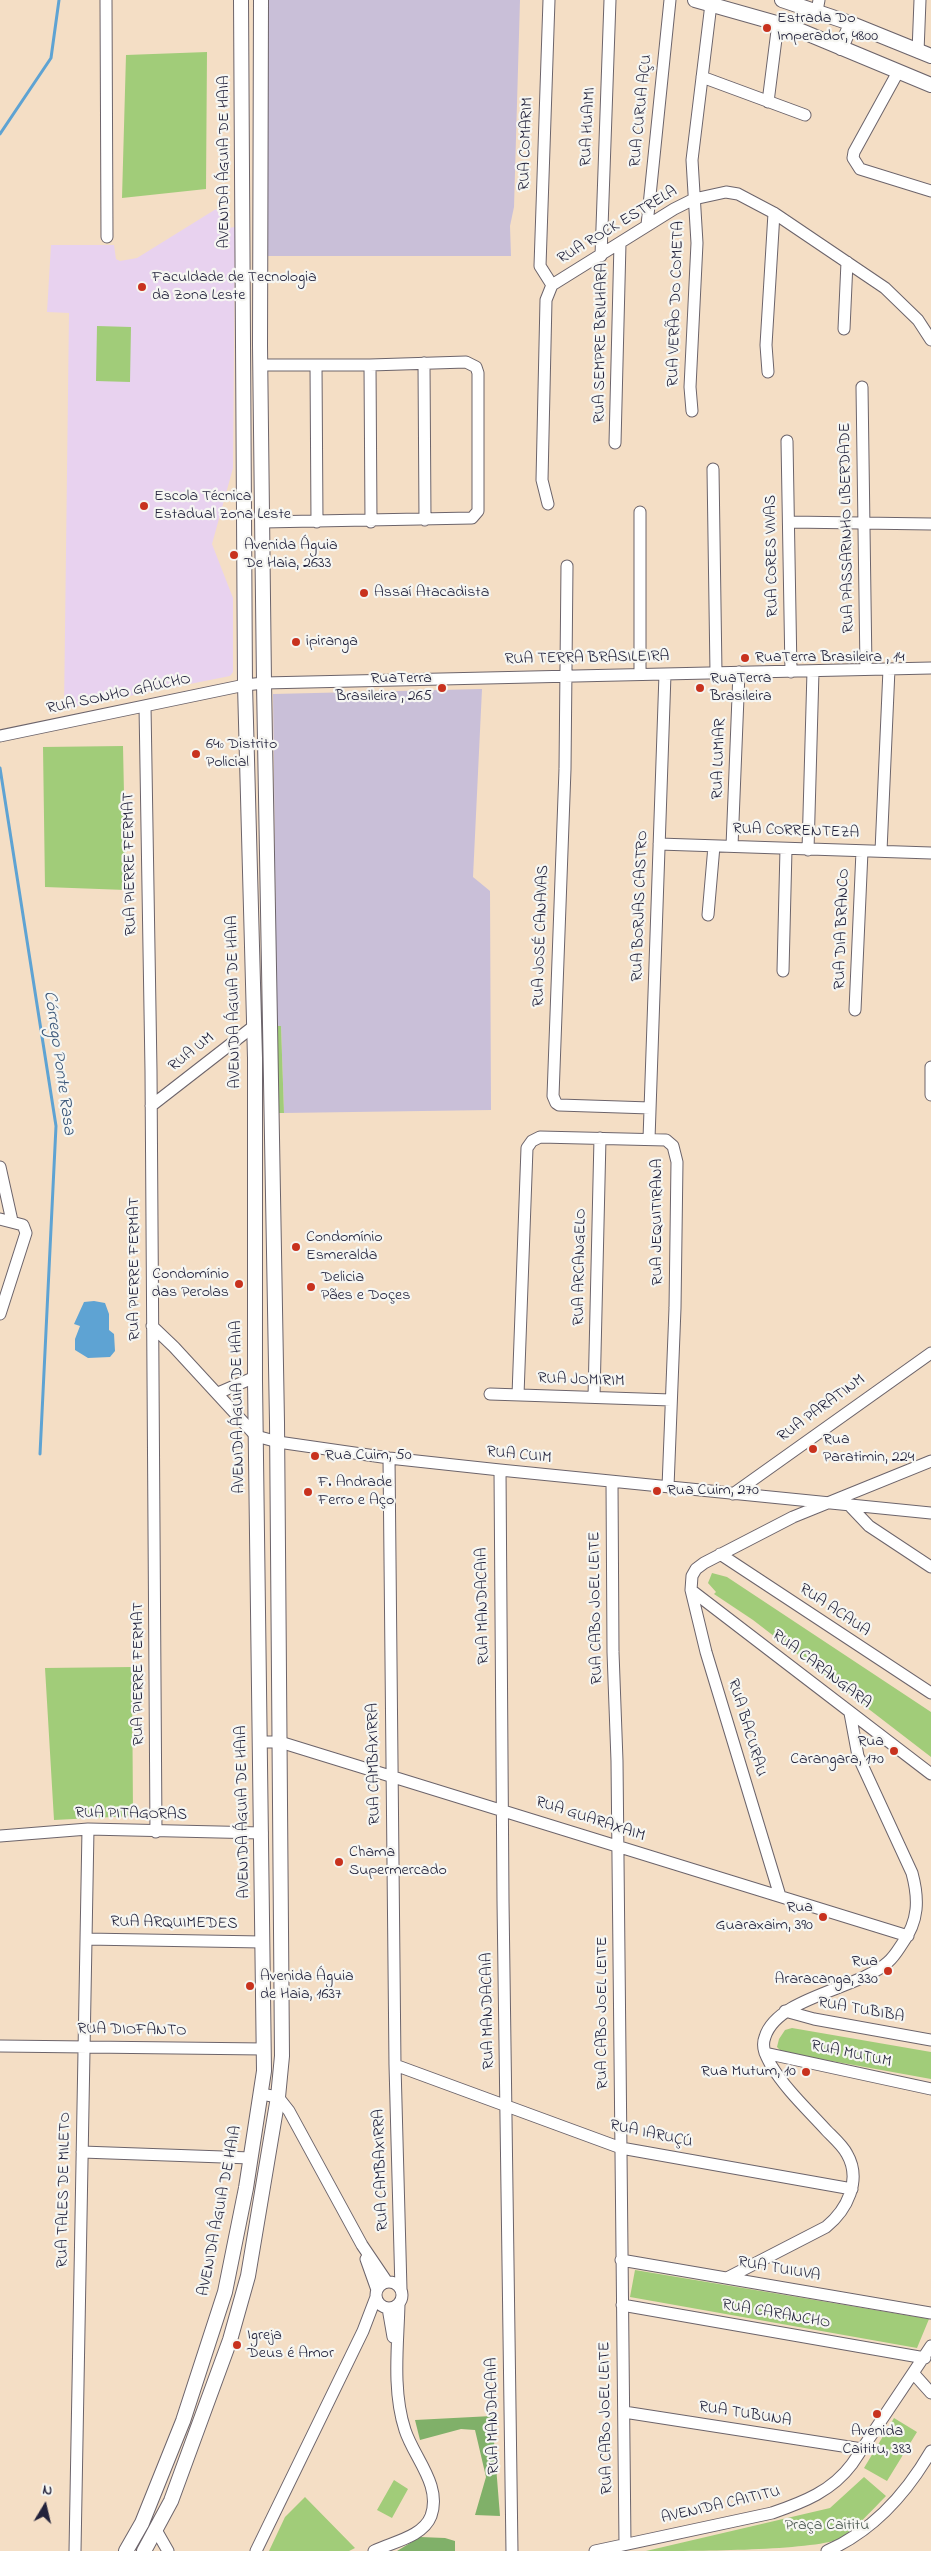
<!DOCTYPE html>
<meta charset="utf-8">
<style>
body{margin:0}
#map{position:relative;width:931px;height:2551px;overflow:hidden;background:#f4dec5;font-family:"Indie Flower",sans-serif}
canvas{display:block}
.north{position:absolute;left:20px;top:2481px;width:50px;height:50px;-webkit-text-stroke:4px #f6f6f2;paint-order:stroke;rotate:9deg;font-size:14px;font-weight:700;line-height:20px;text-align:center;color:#22223b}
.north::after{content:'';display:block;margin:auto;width:18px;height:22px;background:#22223b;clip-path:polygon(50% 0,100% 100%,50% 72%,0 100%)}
</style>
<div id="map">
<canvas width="931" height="2551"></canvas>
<div class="north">N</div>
</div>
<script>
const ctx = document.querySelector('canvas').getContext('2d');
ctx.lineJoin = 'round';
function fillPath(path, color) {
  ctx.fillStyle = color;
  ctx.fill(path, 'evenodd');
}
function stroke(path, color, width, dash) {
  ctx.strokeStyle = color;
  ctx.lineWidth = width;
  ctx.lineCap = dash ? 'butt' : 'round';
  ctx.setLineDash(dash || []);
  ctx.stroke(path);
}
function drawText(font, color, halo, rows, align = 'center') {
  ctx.font = font + ' "Indie Flower",sans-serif';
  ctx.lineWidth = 4.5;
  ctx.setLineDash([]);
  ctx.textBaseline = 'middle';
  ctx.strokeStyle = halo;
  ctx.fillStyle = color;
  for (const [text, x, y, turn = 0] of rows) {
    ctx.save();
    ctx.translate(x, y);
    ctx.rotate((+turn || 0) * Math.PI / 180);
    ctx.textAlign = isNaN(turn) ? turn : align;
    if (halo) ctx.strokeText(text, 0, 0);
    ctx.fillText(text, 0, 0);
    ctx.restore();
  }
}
fillPath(new Path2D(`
 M216 209 228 228 235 227 233 468 212 544 233 598V672L230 676 64 709 69 313 47 312 51 245H114L116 259 120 261 137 258Z`), '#e8d2ef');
fillPath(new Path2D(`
 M267 0H520L514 207 510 226 511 256H268Z
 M482 689 473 877 490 891 491 1110 284 1113 281 1026H277L273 694Z`), '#c9bfd8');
fillPath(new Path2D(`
 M207 52 206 189 122 198 126 55Z
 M97 326 131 327 130 382 96 381Z
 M123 746 126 890 45 887 43 747Z
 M277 1026H281L284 1113H278Z
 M712 1573 727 1577 931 1712V1757L753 1620 714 1594 716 1592 708 1583Z
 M132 1667 133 1816 54 1820 45 1668Z
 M792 2028 931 2052V2079L782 2052 777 2047 779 2039 785 2030Z
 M635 2270 929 2319 917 2348 630 2297Z
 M894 2418 917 2432 887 2481 864 2468Z
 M864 2477 886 2496C871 2511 856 2529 837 2540 801 2551 691 2551 646 2551L830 2508Z
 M394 2480 408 2489 392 2518 377 2510Z
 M305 2497 355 2548 349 2551H269L285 2517Z`), '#a1cc79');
fillPath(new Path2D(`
 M492 2416 500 2516 475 2515 486 2477 475 2430 461 2429 420 2440 415 2420Z
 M420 2537 445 2538 455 2541V2551H397Z`), '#80b069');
fillPath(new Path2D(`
 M94 1301 105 1303 109 1314V1330L114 1334 115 1351 110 1357 88 1358 75 1350V1339L80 1326 74 1324 84 1302Z`), '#5ea3d3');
stroke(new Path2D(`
 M0 134 51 58 59 0
 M0 768 56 1126 40 1454`), '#5ea3d3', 3);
const minor = new Path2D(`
 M106 0 107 237
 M549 0 540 266 552 285
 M817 11 819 0
 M918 52 920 0
 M898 72 854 152 853 158 860 169 931 191
 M702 77 805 115
 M768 102 778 23
 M647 225 670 0
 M601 256 610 0
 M844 329 847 262
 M424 363 425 520
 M261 365H370L466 362 476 367 478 373V511L472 518 263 522
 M316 365 317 522
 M370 365 371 522
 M768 372 766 345 774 213
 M862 387 866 669
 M692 411 690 387 697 243 692 160 711 4
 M787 441 791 672
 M615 443 620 243
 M713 469 716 673
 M548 504 542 480 546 300 552 285 674 209 694 199 726 192 738 194 774 213 885 288 918 320 931 340
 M640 512V674
 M790 522 931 524
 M567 566 565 769 553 1096 556 1103 559 1105 650 1108
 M145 706 151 1071 156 1832
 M0 736 245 685 264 683 931 668
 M659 844 931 853
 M732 846 739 672
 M808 850 813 671
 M881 851 889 669
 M708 915 714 846
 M783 971 786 849
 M855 1010 862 851
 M931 1067V1095
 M151 1106 254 1026
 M649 1139 665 674
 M0 1167 12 1221
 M0 1219 23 1225 26 1233 0 1314
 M152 1326 174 1347 256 1436 278 1442 389 1458 500 1470 931 1513
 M218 1393 255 1377
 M490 1394 671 1400
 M518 1395 527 1148 532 1141 540 1137 666 1140 673 1146 677 1162 675 1308 668 1487
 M594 1397 600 1138
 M389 1458 395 2065 401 2290
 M500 1470 503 1901 512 2551
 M612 1482 613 1652 617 1761 625 2544
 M733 1494 931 1353
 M850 1506 869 1526 931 1567
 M720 1554 931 1693
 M691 1590 931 1774
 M261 1742H280L908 1936
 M0 1836 88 1829 262 1833
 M780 1896 706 1652 691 1590 692 1576 696 1569 704 1563 793 1517 931 1461
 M86 1939 262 1942
 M785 2011 814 2019 931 2040
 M0 2046 264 2049
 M765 2053 931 2089
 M395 2065 621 2148 852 2189
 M261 2094 278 2097 289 2111 362 2245 387 2282
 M82 2152 251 2158
 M366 2259 377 2290
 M621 2260 931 2313
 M727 2278 826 2227C847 2210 862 2180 847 2154 843 2146 834 2138 827 2131 808 2110 786 2090 771 2065 766 2056 761 2047 765 2037 777 1997 859 1989 888 1962 894 1957 898 1950 902 1944 919 1921 919 1899 912 1873L858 1756 850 1713
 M376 2295a13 13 0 1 1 26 0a13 13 0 1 1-26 0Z
 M622 2305 925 2358
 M388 2308 393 2337
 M914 2374 931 2393
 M624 2412 862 2449
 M156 2530 168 2551
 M75 2551 88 1829
 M256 2551 363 2331 376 2297
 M374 2551C392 2542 423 2537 431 2516 442 2485 414 2458 405 2430 392 2390 398 2345 399 2304
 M595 2551 772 2513C804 2502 832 2491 852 2464L931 2346
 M827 2551C873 2531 906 2494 931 2451`);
const major = new Path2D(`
 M695 0 794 28 931 85
 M782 0 847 22 931 56
 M841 48 851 24
 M126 2551 142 2523 183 2421 225 2292 246 2188 264 2071 255 1381V1058L245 685 241 0
 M144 2551 171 2501 230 2340 248 2276 278 2097 282 2056 277 1422 264 683 260 345 261 0`);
stroke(minor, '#6c646b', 13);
stroke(major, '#6c646b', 16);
stroke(minor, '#fff', 11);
stroke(major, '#fff', 14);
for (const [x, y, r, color] of [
 [767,28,5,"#c8321e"],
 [142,287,5,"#c8321e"],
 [144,506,5,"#c8321e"],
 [234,555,5,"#c8321e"],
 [364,593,5,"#c8321e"],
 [296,642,5,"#c8321e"],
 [745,658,5,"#c8321e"],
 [442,688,5,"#c8321e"],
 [700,688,5,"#c8321e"],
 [196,754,5,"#c8321e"],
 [296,1247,5,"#c8321e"],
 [239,1284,5,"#c8321e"],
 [311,1287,5,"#c8321e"],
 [813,1449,5,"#c8321e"],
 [315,1456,5,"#c8321e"],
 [657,1491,5,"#c8321e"],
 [308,1492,5,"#c8321e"],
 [894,1751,5,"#c8321e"],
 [339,1862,5,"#c8321e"],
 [823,1917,5,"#c8321e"],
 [888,1971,5,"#c8321e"],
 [250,1986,5,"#c8321e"],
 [806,2072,5,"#c8321e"],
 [237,2345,5,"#c8321e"],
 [877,2414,5,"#c8321e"]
]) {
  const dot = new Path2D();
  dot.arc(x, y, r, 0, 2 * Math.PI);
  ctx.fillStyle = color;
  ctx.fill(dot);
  stroke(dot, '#f6f6f2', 2);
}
drawText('16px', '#22223b', '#f6f6f2', [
 ["Estrada Do",777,19],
 ["Imperador, 4800",777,37],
 ["Faculdade de Tecnologia",152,278],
 ["da Zona Leste",152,296],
 ["Escola Técnica",154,497],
 ["Estadual Zona Leste",154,515],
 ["Avenida Águia",244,546],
 ["De Haia, 2633",244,564],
 ["Assaí Atacadista",374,593],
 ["ipiranga",306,642],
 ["RuaTerra Brasileira , 14",755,658],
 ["RuaTerra",432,679,"right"],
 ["Brasileira , 265",432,697,"right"],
 ["RuaTerra",710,679],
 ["Brasileira",710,697],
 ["64º Distrito",206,745],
 ["Policial",206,763],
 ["Condomínio",306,1238],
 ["Esmeralda",306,1256],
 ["Condomínio",229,1275,"right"],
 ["das Perolas",229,1293,"right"],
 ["Delicia",321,1278],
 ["Pães e Doçes",321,1296],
 ["Rua",823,1440],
 ["Paratimin, 224",823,1458],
 ["Rua Cuim, 50",325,1456],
 ["F. Andrade",318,1483],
 ["Ferro e Aço",318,1501],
 ["Rua Cuim, 270",667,1491],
 ["Rua",884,1742,"right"],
 ["Carangara, 170",884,1760,"right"],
 ["Chama",349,1853],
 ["Supermercado",349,1871],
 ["Rua",813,1908,"right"],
 ["Guaraxaim, 390",813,1926,"right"],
 ["Rua",878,1962,"right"],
 ["Araracanga, 330",878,1980,"right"],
 ["Avenida Águia",260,1977],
 ["de Haia, 1637",260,1995],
 ["Rua Mutum, 10",796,2072,"right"],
 ["Igreja",247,2336],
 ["Deus é Amor",247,2354],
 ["Avenida",877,2432,"center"],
 ["Caititu, 383",877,2450,"center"]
], 'left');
drawText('16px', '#22223b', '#f6f6f2', [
 ["RUA CURUA AÇU",642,111,-84],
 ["RUA HUAIMI",589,127,-87],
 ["RUA COMARIM",527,144,-88],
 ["AVENIDA ÁGUIA DE HAIA",225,162,-90],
 ["RUA ROCK ESTRELA",618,226,-31],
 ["RUA VERÃO DO COMETA",677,304,-88],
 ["RUA SEMPRE BRILHARA",602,343,-89],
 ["RUA PASSARINHO LIBERDADE",848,528,-91],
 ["RUA CORES VIVAS",773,556,-91],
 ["RUA TERRA BRASILEIRA",587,659,-1],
 ["RUA SONHO GAÚCHO",119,695,-12],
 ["RUA LUMIAR",720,759,-88],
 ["RUA CORRENTEZA",796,832,2],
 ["RUA PIERRE FERMAT",131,864,-91],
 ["RUA BORJAS CASTRO",641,906,-88],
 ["RUA DIA BRANCO",843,929,-88],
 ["RUA JOSÉ CANAVAS",542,936,-88],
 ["AVENIDA ÁGUIA DE HAIA",235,1002,-91],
 ["RUA UM",192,1053,-38],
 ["RUA JEQUITIRANA",658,1222,-90],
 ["RUA ARCANGELO",581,1267,-89],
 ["RUA PIERRE FERMAT",135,1269,-90],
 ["RUA JOMIRIM",581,1381,2],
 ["AVENIDA ÁGUIA DE HAIA",239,1407,-91],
 ["RUA PARATINM",822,1409,-36],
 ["RUA CUIM",519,1456,6],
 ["RUA MANDACAIA",484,1606,-91],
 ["RUA CABO JOEL LEITE",597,1608,-91],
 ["RUA ACAUA",834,1611,34],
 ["RUA CARANGARA",821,1670,37],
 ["RUA PIERRE FERMAT",139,1674,-90],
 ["RUA BACURAU",746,1728,73],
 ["RUA CAMBAXIRRA",375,1764,-91],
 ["AVENIDA ÁGUIA DE HAIA",244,1812,-91],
 ["RUA PITAGORAS",131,1815,1],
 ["RUA GUARAXAIM",590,1820,18],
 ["RUA ARQUIMEDES",174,1924,1],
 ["RUA MANDACAIA",489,2011,-91],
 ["RUA TUBIBA",861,2011,10],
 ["RUA CABO JOEL LEITE",603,2013,-90],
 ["RUA DIOFANTO",132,2031,1],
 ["RUA MUTUM",851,2055,12],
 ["RUA IARUÇÚ",651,2135,12],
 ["RUA CAMBAXIRRA",382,2170,-92],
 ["RUA TALES DE MILETO",65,2190,-89],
 ["AVENIDA ÁGUIA DE HAIA",221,2211,-79],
 ["RUA TUIUVA",779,2270,10],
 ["RUA CARANCHO",776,2315,10],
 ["RUA TUBUNA",745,2415,9],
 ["RUA MANDACAIA",494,2416,-91],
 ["RUA CABO JOEL LEITE",607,2418,-91],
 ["AVENIDA CAITITU",721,2506,-13]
]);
drawText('16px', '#48554e', '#f6f6f2', [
 ["Praça Caititu",827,2526]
]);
drawText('italic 18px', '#3a5678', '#f6f6f2', [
 ["Córrego Ponte Rasa",58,1063,82]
]);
</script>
